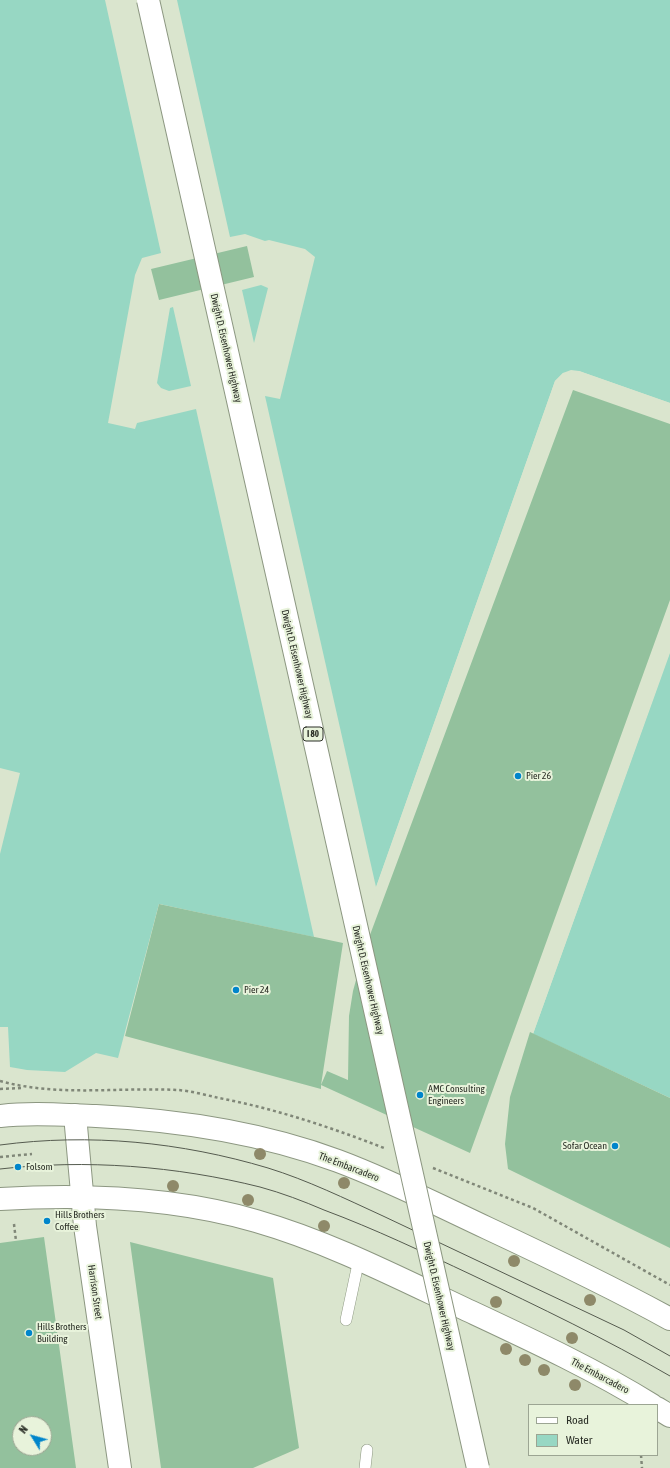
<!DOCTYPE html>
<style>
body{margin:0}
#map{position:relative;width:670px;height:1468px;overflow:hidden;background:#dae5ce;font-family:"Asap Condensed",sans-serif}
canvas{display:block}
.legend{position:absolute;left:528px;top:1404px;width:130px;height:52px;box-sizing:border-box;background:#e8f3db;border:1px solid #9ca593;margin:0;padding:5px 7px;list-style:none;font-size:12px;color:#2b2f27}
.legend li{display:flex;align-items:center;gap:8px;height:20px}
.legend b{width:20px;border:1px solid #9ca593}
.north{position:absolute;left:12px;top:1416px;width:40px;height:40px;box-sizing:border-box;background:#e8f3db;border:1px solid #9ca593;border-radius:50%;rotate:307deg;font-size:11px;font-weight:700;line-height:16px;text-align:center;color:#2b2f27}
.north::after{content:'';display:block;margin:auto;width:14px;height:18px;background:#0085cb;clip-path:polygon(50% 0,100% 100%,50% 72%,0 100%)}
</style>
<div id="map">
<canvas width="670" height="1468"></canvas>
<ul class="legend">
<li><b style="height:5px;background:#fff"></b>Road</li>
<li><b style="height:11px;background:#97d7c3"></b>Water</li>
</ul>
<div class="north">N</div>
</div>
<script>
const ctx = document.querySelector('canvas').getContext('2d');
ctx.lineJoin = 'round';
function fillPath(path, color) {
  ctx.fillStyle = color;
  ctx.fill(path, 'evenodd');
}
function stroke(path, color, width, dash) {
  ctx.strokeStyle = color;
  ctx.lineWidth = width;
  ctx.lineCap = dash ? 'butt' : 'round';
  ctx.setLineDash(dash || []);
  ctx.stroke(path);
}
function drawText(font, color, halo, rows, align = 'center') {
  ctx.font = font + ' "Asap Condensed",sans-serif';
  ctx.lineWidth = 4;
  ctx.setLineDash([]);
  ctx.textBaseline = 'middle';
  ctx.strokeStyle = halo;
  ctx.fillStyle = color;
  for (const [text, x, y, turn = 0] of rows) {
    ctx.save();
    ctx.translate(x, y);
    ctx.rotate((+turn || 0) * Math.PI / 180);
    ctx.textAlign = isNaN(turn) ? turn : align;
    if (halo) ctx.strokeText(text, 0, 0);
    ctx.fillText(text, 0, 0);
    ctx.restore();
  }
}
fillPath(new Path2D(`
 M0 0H670V403L579 371 563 373 555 381 355 947 159 904 118 1058 96 1053 65 1072 27 1070 10 1067 8 1027H0Z
 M670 653V1098L533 1034Z`), '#97d7c3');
fillPath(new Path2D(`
 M105 0H177L230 237 245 234 265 241 269 240 305 249 315 257 280 399 265 396 376 887 555 381 563 373 571 370 579 371 670 403V405L578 373 571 372 564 375 557 383 356 948 343 945 127 1036H125L159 904 314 937 196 409 137 423 135 429 108 423 135 275 142 258 161 253ZM261 285 268 288 254 343 242 290ZM173 307 191 386 169 391 161 388 157 383 170 308Z
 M670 651 533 1034 670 1098V1100L531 1034Z
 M0 768 20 773 0 854Z`), '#dae5ce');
fillPath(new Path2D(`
 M247 246 254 277 159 300 151 269Z
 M573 390 670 424V600L470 1153 321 1085V1089L125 1036 159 904 343 943 321 1085 327 1071 348 1080 349 1016 353 991 364 951Z
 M530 1032 670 1098V1248L508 1169 505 1144 510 1097Z
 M44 1237 76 1468H0V1243ZM20 1424H44V1448H20Z
 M130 1242 273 1278 299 1448 253 1468H161Z`), '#93c19d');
const lane = new Path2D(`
 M346 1320 359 1259
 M365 1468 367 1450`);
const secondary = new Path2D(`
 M75 1115 85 1226 120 1468`);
const primary = new Path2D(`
 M0 1116C32 1112 64 1115 96 1116 179 1120 260 1132 338 1161 389 1180 438 1205 487 1228 549 1257 610 1286 670 1319
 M0 1199C85 1194 174 1197 256 1221 329 1242 397 1277 465 1309 529 1339 592 1368 652 1405
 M657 1408 670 1416`);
stroke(lane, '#8c9781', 12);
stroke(secondary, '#8c9781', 24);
stroke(primary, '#8c9781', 24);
stroke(new Path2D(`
 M0 1081C58 1097 119 1087 178 1090 191 1091 206 1095 219 1098 276 1109 330 1127 384 1148
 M0 1089 21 1088
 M0 1157 32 1154
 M433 1168 533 1208 670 1285
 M14 1224 16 1241
 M641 1455 642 1468`), '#808778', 2.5, [3, 3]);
stroke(lane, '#fff', 11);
stroke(secondary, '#fff', 22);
stroke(primary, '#fff', 22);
stroke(new Path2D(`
 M0 1145C90 1133 181 1142 268 1168 307 1180 346 1199 383 1216L624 1330 670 1356
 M0 1169C86 1159 176 1166 260 1187 282 1193 303 1201 324 1210 375 1229 423 1252 472 1275 539 1307 606 1339 670 1376`), '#555b4f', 1);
const highwayBridge = new Path2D(`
 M148 0 478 1468`);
stroke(highwayBridge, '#8c9781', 24, []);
stroke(highwayBridge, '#fff', 22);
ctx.fillStyle = '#8e8969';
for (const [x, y] of [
 [260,1154],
 [344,1183],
 [173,1186],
 [248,1200],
 [324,1226],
 [514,1261],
 [590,1300],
 [496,1302],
 [572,1338],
 [506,1349],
 [525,1360],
 [544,1370],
 [575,1385]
]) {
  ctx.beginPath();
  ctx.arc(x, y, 6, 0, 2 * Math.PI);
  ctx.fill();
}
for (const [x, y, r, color] of [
 [518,776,4,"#0085cb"],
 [236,990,4,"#0085cb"],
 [420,1095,4,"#0085cb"],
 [615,1146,4,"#0085cb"],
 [18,1167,4,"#0085cb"],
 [47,1221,4,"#0085cb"],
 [29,1333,4,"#0085cb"]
]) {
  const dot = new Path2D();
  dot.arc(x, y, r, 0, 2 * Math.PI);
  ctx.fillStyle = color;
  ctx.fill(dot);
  stroke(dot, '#e8f3db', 1.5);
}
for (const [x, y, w] of [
 [313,734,20]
]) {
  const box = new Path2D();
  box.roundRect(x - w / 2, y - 7, w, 14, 3);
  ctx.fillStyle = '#e8f3db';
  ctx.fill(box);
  stroke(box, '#2b2f27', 1);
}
drawText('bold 9px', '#2b2f27', null, [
 ["I 80",313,734]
]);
drawText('10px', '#2b2f27', '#e8f3db', [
 ["Dwight D. Eisenhower Highway",226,348,77],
 ["Dwight D. Eisenhower Highway",297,664,77],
 ["Dwight D. Eisenhower Highway",368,980,77],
 ["The Embarcadero",349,1167,21],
 ["Harrison Street",95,1292,82],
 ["Dwight D. Eisenhower Highway",439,1296,77],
 ["The Embarcadero",600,1376,28]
]);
drawText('10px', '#2b2f27', '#e8f3db', [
 ["Pier 26",526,776],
 ["Pier 24",244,990],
 ["AMC Consulting",428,1089],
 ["Engineers",428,1101],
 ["Sofar Ocean",607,1146,"right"],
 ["Folsom",26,1167],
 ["Hills Brothers",55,1215],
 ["Coffee",55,1227],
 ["Hills Brothers",37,1327],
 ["Building",37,1339]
], 'left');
</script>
